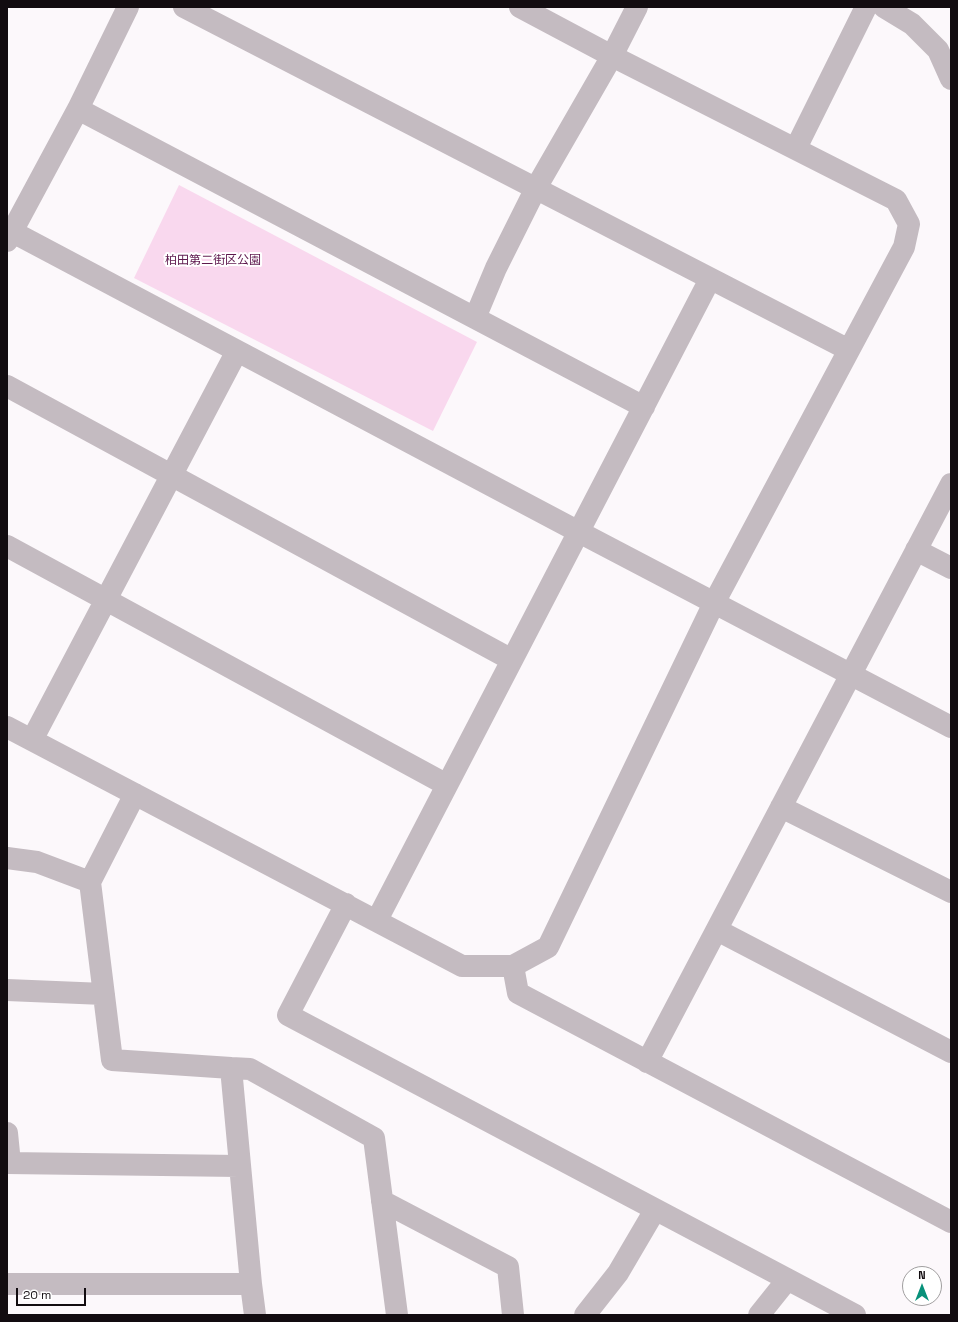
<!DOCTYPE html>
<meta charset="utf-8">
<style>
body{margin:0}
#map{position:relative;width:958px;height:1322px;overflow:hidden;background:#fcf8fb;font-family:"Space Grotesk",sans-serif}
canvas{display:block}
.frame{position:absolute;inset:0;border:8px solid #120c10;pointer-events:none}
.north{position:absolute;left:902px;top:1266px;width:40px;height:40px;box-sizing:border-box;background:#fff;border:1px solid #a09e9f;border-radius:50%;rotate:0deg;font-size:11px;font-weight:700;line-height:16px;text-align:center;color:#120c10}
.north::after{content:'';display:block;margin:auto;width:14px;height:18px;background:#08917a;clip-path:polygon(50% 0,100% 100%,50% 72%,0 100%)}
.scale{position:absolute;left:16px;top:1288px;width:70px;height:18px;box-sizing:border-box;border:2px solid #120c10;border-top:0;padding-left:5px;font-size:12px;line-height:14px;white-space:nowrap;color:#120c10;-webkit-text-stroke:3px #fff;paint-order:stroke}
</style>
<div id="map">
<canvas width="958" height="1322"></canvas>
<div class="frame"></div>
<div class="north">N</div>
<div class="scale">20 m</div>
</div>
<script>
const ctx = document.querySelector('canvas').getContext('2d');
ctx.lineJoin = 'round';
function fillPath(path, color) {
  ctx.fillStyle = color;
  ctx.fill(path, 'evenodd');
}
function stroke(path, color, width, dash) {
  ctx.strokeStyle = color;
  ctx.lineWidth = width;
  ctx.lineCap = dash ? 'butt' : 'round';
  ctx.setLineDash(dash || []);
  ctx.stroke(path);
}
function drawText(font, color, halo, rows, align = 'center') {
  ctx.font = font + ' "Space Grotesk","Noto Sans JP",sans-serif';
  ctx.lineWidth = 4;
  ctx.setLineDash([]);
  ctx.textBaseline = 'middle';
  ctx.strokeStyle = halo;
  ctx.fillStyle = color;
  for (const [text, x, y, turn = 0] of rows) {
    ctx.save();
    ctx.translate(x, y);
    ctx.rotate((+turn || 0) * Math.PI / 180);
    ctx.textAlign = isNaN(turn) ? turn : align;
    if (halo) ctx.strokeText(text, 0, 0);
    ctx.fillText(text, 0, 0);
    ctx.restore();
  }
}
fillPath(new Path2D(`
 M179 185 477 342 433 431 134 278Z`), '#f9d8ee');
stroke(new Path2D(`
 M184 7 849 350
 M884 7 912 24 938 50 951 79
 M78 109 644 407
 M796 148 866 7
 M7 229 579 532 951 727
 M7 241 78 109 128 7
 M475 318 496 268 536 188 612 56 637 7
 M7 386 512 660
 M7 546 447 785
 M916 550 951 568
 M7 727 462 966H513L548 947 714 603 904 247 909 224 896 200 612 56 520 7
 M32 740 237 351
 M135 794 90 882 112 1060 231 1068 251 1284 255 1315
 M781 807 951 892
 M7 858 37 862 90 882
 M346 904 288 1015 855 1315
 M377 920 710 279
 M717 930 951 1052
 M513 966 518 993 951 1222
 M7 990 104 994
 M647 1062 951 484
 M231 1068 250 1069 374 1138 397 1315
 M7 1133 10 1163
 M7 1163 239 1166
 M382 1201 508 1267 513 1315
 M7 1284H251
 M585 1315 618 1273 655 1210
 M759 1315 787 1280`), '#c4bbc1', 22);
drawText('12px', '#5e194e', '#fff', [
 ["柏田第二街区公園",213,261]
]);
</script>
